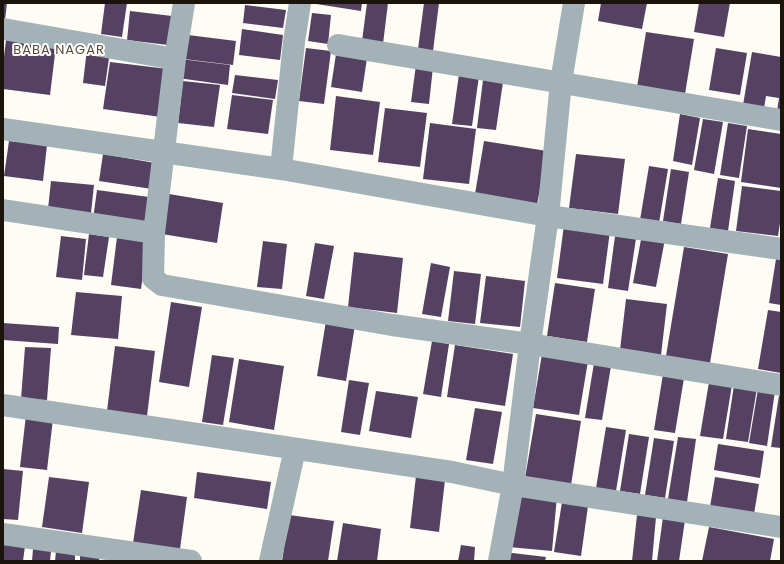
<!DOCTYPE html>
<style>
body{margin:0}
#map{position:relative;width:784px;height:564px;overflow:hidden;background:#fffbf5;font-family:Poppins,sans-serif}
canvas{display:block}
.frame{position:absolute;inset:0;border:4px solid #1b140a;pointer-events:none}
</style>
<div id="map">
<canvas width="784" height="564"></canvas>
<div class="frame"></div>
</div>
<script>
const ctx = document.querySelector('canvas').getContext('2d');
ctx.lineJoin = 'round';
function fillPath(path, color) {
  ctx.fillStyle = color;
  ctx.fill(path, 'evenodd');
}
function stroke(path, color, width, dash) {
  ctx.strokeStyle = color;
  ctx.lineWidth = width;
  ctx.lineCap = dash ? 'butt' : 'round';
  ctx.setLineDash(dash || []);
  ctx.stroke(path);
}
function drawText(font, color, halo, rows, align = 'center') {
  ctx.font = font + ' Poppins,sans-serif';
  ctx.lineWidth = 4;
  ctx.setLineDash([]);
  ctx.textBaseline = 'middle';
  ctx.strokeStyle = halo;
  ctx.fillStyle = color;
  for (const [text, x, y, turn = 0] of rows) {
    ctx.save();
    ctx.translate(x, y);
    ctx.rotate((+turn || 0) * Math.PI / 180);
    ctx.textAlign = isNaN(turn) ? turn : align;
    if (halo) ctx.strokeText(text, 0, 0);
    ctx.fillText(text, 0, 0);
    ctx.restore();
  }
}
fillPath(new Path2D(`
 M3 3H7L5 20 3 19Z
 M105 3H127L122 37 101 34Z
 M310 3H362L361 11Z
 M367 3H388L383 44 362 41Z
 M424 3H439L433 51 418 49Z
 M601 3H647L642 29 598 21Z
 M699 3H730L724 37 694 32Z
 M245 5 286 10 283 28 243 23Z
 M130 11 172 16 168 45 127 40Z
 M312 13 331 15 328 44 308 41Z
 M242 29 283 35 280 60 239 55Z
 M646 32 694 39 685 94 637 87Z
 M188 35 236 41 233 65 184 59Z
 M6 40 56 46 50 95 3 89V65Z
 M306 48 331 51 324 104 299 101Z
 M716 48 747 53 740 95 709 90Z
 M87 49 110 51 105 86 83 83Z
 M752 52 781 57V111H777L779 98 766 96 764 108 743 105Z
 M336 54 367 58 362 92 331 87Z
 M180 59 230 65 228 85 178 78Z
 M110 62 168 69 161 117 103 109Z
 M416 65 433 67 429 104 411 102Z
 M459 74 479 76 472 126 452 124Z
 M235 75 278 80 275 99 232 93Z
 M483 80 503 82 496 130 477 128Z
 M183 81 220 85 214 127 178 123Z
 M232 95 273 100 268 134 227 129Z
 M336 96 380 102 373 155 330 150Z
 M385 108 427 113 420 167 378 162Z
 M680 114 700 118 692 165 673 161Z
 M703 119 723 122 714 174 694 170Z
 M430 123 476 129 469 184 423 179Z
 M728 123 747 126 739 178 720 175Z
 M748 129 781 134V188L741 182Z
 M9 141 47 145 43 181 4 176Z
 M484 141 547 151 537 205 475 194Z
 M103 154 155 163 152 189 99 181Z
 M576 154 625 159 618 214 569 208Z
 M649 166 668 169 659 223 640 220Z
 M671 169 689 172 681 224 663 221Z
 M718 178 735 181 728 231 710 228Z
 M51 181 94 185 91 213 48 209Z
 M742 186 781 191V217L778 236 736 231Z
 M97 190 149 197 145 226 93 219Z
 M169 194 223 203 217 243 162 234Z
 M564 225 610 231 603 284 557 278Z
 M616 229 637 232 628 291 608 288Z
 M89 234 109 237 103 277 84 275Z
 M642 234 665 239 656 287 633 283Z
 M61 236 86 239 82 280 56 277Z
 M117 237 148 241 141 289 111 285Z
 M263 241 287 244 282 289 257 287Z
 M315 243 334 246 324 299 306 296Z
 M684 247 728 254 710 363 666 356Z
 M354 252 403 258 397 313 348 307Z
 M776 259 781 260V305L769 303Z
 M431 263 450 267 441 317 422 314Z
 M454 271 481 274 475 324 448 321Z
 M486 276 525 281 520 327 480 323Z
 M555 283 595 289 587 342 547 336Z
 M76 292 122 296 118 339 71 335Z
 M626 299 667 304 661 355 620 350Z
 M171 302 202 307 189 387 159 382Z
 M768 310 781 312V373L758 369Z
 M326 321 355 325 346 381 317 376Z
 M3 323 59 327 58 344 3 340Z
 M432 341 449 344 441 397 423 394Z
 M455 345 513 354 505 406 447 397Z
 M115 346 155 351 147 416 107 411Z
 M25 347 51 348 47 400 21 399Z
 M542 354 588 361 579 415 533 408Z
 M212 355 234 358 223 425 202 422Z
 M239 359 284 366 274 430 229 422Z
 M594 363 611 366 602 420 585 418Z
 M663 374 684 378 675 433 654 430Z
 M349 380 369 383 360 435 341 432Z
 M709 382 732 385 723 439 700 436Z
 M734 385 757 388 748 442 726 439Z
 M758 389 775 391 767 446 749 443Z
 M780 389H781V448L771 447Z
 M376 391 418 397 411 438 369 431Z
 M475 408 502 412 493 464 466 460Z
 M536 414 581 421 571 485 525 478Z
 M26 415 53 419 47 470 20 467Z
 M606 427 626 430 616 491 596 488Z
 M629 434 649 437 640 494 620 491Z
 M678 437 696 439 687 502 668 499Z
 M654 438 674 441 665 498 645 495Z
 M718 444 764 451 760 478 714 470Z
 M3 469 23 471 18 520 3 519Z
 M197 472 271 482 267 509 194 498Z
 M416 476 445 480 439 532 410 528Z
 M49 477 89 482 82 533 42 527Z
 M715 477 759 484 754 514 710 507Z
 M141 490 187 497 180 549 133 543Z
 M515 492 557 496 552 551 509 547Z
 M562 502 588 506 581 556 554 552Z
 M289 515 334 521 328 561H282Z
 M637 515 656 517 652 561H632Z
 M663 517 685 520 679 561H657Z
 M343 523 381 529 377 561H337Z
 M709 527 774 539 770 561H702Z
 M3 544 25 546 23 561H3Z
 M461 545 475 547 474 561H458Z
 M33 549 51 551 50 561H32Z
 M56 551 75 553V561H55Z
 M504 552 546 557 545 561H503Z
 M80 554 100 555 99 561H80Z`), '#554263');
stroke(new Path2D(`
 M3 29 175 59 154 233 3 210
 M338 45 781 120
 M175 59 184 3
 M3 129 281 169 548 216 781 249
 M281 169 294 42 300 3
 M154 233 153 278 162 285 392 325 530 344 781 385
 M3 405 452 472 513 485 781 527
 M3 534 191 561
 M270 561 295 449
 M499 561 513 485 530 344 548 216 561 82 574 3`), '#a2b2b7', 22);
ctx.letterSpacing = '1px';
drawText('13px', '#5a4a32', '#fff', [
 ["BABA NAGAR",59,51]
]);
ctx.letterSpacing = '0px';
</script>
